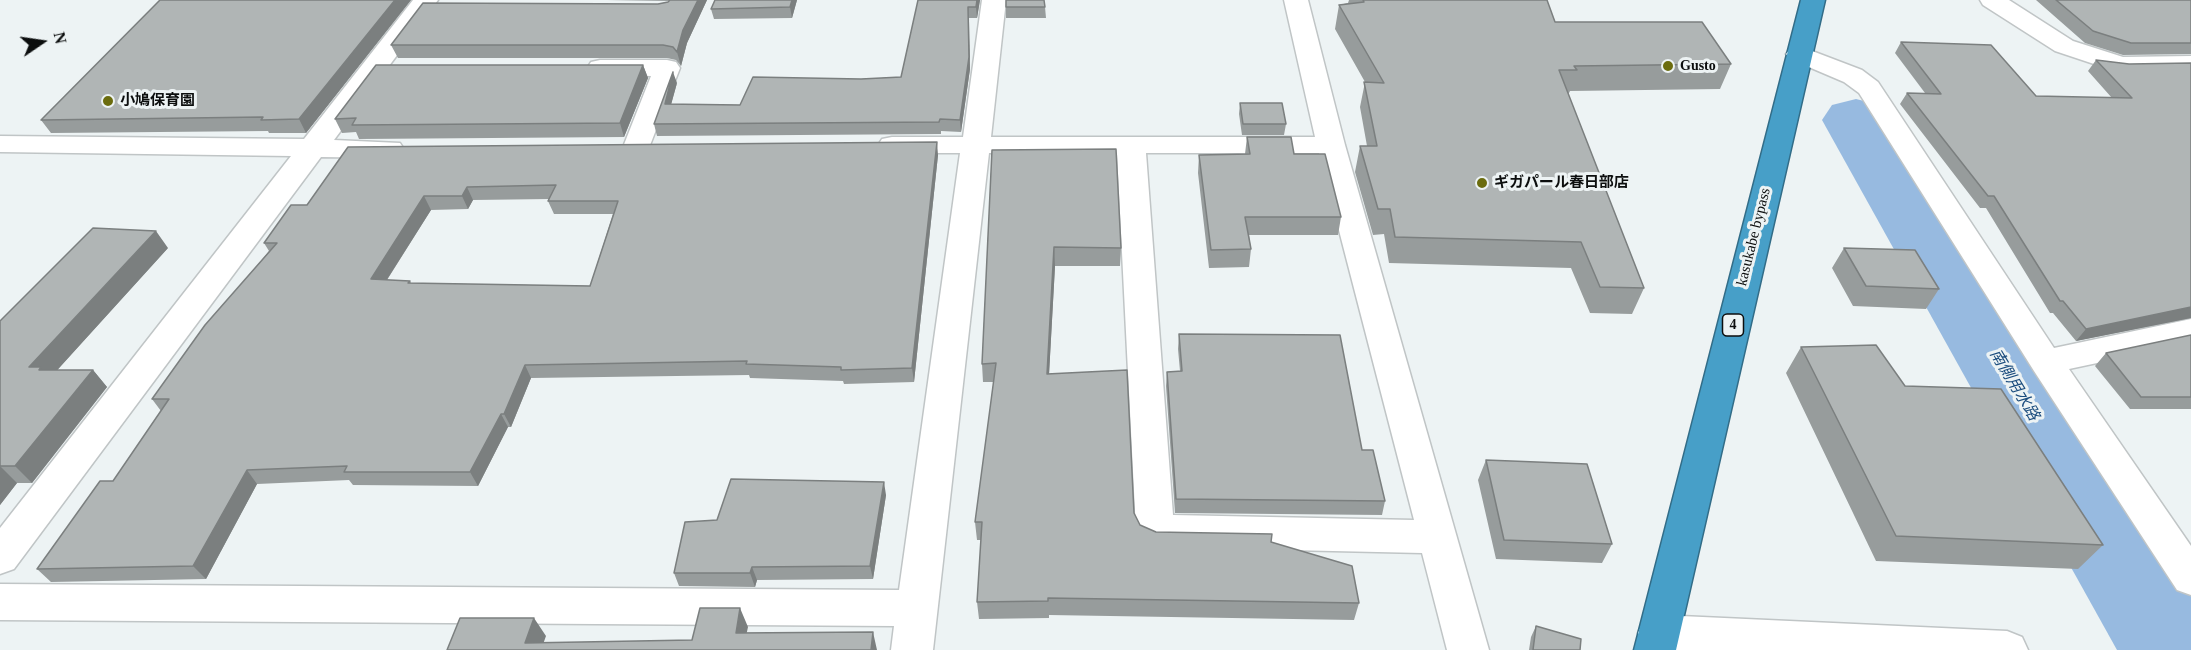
<!DOCTYPE html>
<meta charset="utf-8">
<style>
body{margin:0}
#map{position:relative;width:2191px;height:650px;overflow:hidden;background:#edf3f4;font-family:"Times New Roman",serif}
canvas{display:block}
.north{position:absolute;left:12px;top:12px;width:60px;height:60px;-webkit-text-stroke:4px #edf3f4;paint-order:stroke;rotate:77deg;font-size:16px;font-weight:700;line-height:24px;text-align:center;color:#0c0e0e}
.north::after{content:'';display:block;margin:auto;width:21px;height:27px;background:#0c0e0e;clip-path:polygon(50% 0,100% 100%,50% 72%,0 100%)}
</style>
<div id="map">
<canvas width="2191" height="650"></canvas>
<div class="north">N</div>
</div>
<script>
const ctx = document.querySelector('canvas').getContext('2d');
ctx.lineJoin = 'round';
function fillPath(path, color) {
  ctx.fillStyle = color;
  ctx.fill(path, 'evenodd');
}
function stroke(path, color, width, dash) {
  ctx.strokeStyle = color;
  ctx.lineWidth = width;
  ctx.lineCap = dash ? 'butt' : 'round';
  ctx.setLineDash(dash || []);
  ctx.stroke(path);
}
function drawText(font, color, halo, rows, align = 'center') {
  ctx.font = font + ' "Times New Roman","Noto Sans JP",serif';
  ctx.lineWidth = 6;
  ctx.setLineDash([]);
  ctx.textBaseline = 'middle';
  ctx.strokeStyle = halo;
  ctx.fillStyle = color;
  for (const [text, x, y, turn = 0] of rows) {
    ctx.save();
    ctx.translate(x, y);
    ctx.rotate((+turn || 0) * Math.PI / 180);
    ctx.textAlign = isNaN(turn) ? turn : align;
    if (halo) ctx.strokeText(text, 0, 0);
    ctx.fillText(text, 0, 0);
    ctx.restore();
  }
}
fillPath(new Path2D(`
 M1856 99 1880 105 1890 120 2191 589V650H2117L1822 120 1832 105Z`), '#97bae0');
const minor = new Path2D(`
 M413 0H438L334 140 400 143 404 149 400 155 390 158 321 157 14 569 0 574V528L291 156 0 152V136L304 139Z
 M982 0H1006L991 137H1315L1284 0H1308L1345 145 1489 650H1447L1422 553 1155 547 1141 542 1136 531 1117 153H989L933 650H891L894 626 0 620V584L899 590 960 153H892L882 151 878 145 882 139 892 137H963ZM1146 153H1319L1414 520 1173 515Z
 M1980 0H2009L2073 41 2123 57 2191 56V72L2121 73 2055 51 1983 5Z
 M1799 46 1862 70 1878 82 2054 348 2191 319V343L2069 369 2191 546V595L2177 590 2034 371 1859 93 1844 82 1790 59 1786 54 1790 49Z
 M600 60H667L676 62 680 68 647 153 637 155 627 153 623 147 651 76 591 74 587 68 591 62Z
 M1659 615 2007 631 2022 637 2028 650H1655L1644 646 1638 633 1644 620Z`);
const highway = new Path2D(`
 M1801 0H1825L1676 650H1634Z`);
stroke(minor, '#c0c5c6', 3);
stroke(highway, '#326c87', 3);
fillPath(minor, '#fff');
fillPath(highway, '#479fc8');
fillPath(new Path2D(`
 M160 0H411L306 133H269L268 131 51 133 41 120Z
 M607 0H707L687 43 681 66 676 60 667 58H398L391 45 658 4 668 2 669 1Z
 M715 0H797L792 18 714 19 711 9Z
 M918 0H980L977 18H969L970 69 961 132 941 131V134L657 136 654 124 677 83 671 104 740 105 861 79 901 77Z
 M1349 0H1547L1555 22 1731 64 1720 89 1570 91 1568 95 1644 288 1632 314 1590 313 1571 268 1389 263 1384 234 1373 235 1355 172 1360 146H1367L1360 107 1365 82 1335 29 1339 5 1348 3Z
 M2036 0H2191V54L2123 55 2085 43Z
 M1006 7H1045L1046 18H1006Z
 M1901 42 2036 96 2112 98 2088 71 2096 60 2129 64 2191 318 2076 341 2053 313H2050L1986 208H1980L1900 104 1907 93H1925L1895 53Z
 M643 65 648 78 624 137 359 139 356 132 342 133 335 119Z
 M1240 103 1286 124 1284 135H1242L1239 114Z
 M1247 137 1294 154 1341 217 1338 235H1249L1251 249 1249 267 1209 268 1198 173 1199 155 1245 154Z
 M348 147 938 155 914 382 844 384 843 381 750 378 749 375 531 378 511 427H508L478 486 353 485 349 480 257 484 206 579 51 582 37 569 113 481 161 411 152 399 269 251 264 243 307 205ZM549 199 548 201 554 214H613L590 286 411 283 410 281 387 280 431 210 468 209 473 200Z
 M992 150 1121 248 1120 266H1055L1049 374 1134 513 1140 525 1156 532 1271 542 1359 603 1354 620 1049 615V618L979 619 977 602 981 540H977L975 522 994 382H983L982 364Z
 M168 248 57 370H93L107 387 32 483H17L0 505V321Z
 M1844 248 1939 289 1926 309 1853 306 1832 268Z
 M1179 334 1362 450 1385 501 1382 515 1175 513 1166 386 1167 372 1180 371 1178 349Z
 M2191 335V409H2130L2095 366 2106 353Z
 M1801 347 2103 545 2078 569 1876 561 1786 373Z
 M1486 460 1612 544 1602 563 1496 559 1478 480Z
 M886 495 873 579 757 580 755 587 679 586 674 573 717 520Z
 M1536 626 1580 650H1529L1531 637Z`), '#979c9c');
fillPath(new Path2D(`
 M395 0H411L306 133 299 119Z
 M698 0H707L687 43 681 66 677 52 683 30Z
 M792 0H797L792 18 790 7Z
 M977 0H980L977 18 976 7Z
 M968 7 970 69 961 132 960 120Z
 M643 65 648 78 624 137 620 123Z
 M673 72 677 83 668 116 665 104Z
 M937 142 938 155 914 382 912 368Z
 M467 187 473 200 468 209 462 196Z
 M424 196 431 210 379 292 371 279Z
 M156 231 168 248 51 377 29 367Z
 M1054 247 1055 266 1048 393 1047 374Z
 M2191 307V318L2076 341 2086 329Z
 M525 365 531 378 511 427 504 414Z
 M93 370 107 387 32 483 15 466Z
 M501 414 508 427 478 486 470 472Z
 M0 466 17 483 0 505Z
 M247 470 257 484 206 579 193 566Z
 M884 482 886 495 873 579 870 566Z
 M752 567 757 580 755 587 750 573Z
 M740 608 748 627 743 650 736 633Z
 M534 618 546 636 541 650 525 643Z
 M873 632 877 650H871Z`), '#7b7f7f');
const building = new Path2D(`
 M160 0H395L299 119 261 120 263 117 41 120Z
 M670 0H698L683 30 677 52 673 47 663 45H391L423 3 658 4 668 2Z
 M715 0H792L790 7 711 9Z
 M918 0H977L976 7H968L969 57 960 120 940 119 939 122 654 124 673 72 665 104 740 105 753 77 861 79 901 77Z
 M1006 0H1044L1045 7H1006Z
 M1363 0H1547L1555 22H1702L1731 64 1574 66 1577 70H1559L1644 288 1600 287 1581 242 1395 237 1390 209H1378L1360 146H1377L1364 82 1384 83 1339 5 1364 2Z
 M2056 0H2191V43H2131L2093 31Z
 M1901 42 1991 45 2036 96 2132 98 2096 60 2129 64 2191 63V307L2086 329 2063 301H2060L1994 196H1988L1907 93 1941 94Z
 M376 65H643L620 123 352 125 356 118 335 119Z
 M1240 103H1282L1286 124H1243Z
 M1247 137H1291L1294 154H1325L1341 217H1245L1251 249 1211 250 1199 155 1250 154Z
 M937 142 912 368 841 370V367L746 364 747 361 525 365 504 414H501L470 472H344L347 466 247 470 193 566 37 569 100 481H113L169 399H152L205 325 277 243H264L291 205H307L348 147ZM556 185 548 201H618L590 286 408 283 410 281 371 279 424 196H462L467 187Z
 M1116 149 1121 248 1054 247 1047 374 1127 370 1134 513 1140 525 1156 532 1272 534 1271 542 1352 566 1359 603 1048 598V601L977 602 982 522H975L996 363 982 364 992 150Z
 M93 228 156 231 29 367H41L39 370H93L15 466H0V321Z
 M1844 248 1915 250 1939 289 1866 286Z
 M1179 334 1340 335 1362 450H1373L1385 501 1176 499 1167 372 1182 371Z
 M2191 335V397H2141L2106 353Z
 M1876 345 1905 386 2001 389 2103 545 1896 536 1801 347Z
 M1486 460 1587 464 1612 544 1504 540Z
 M731 479 884 482 870 566 752 567 750 573H674L685 522 717 520Z
 M700 608H740L736 633 873 632 871 650H447L460 618H534L525 643 692 640Z
 M1536 626 1581 639 1580 650H1533Z`);
fillPath(building, '#b0b5b5');
stroke(building, '#7b7f7f', 1.5);
for (const [x, y, r, color] of [
 [1668,66,6,"#6b6c0e"],
 [108,101,6,"#6b6c0e"],
 [1482,183,6,"#6b6c0e"]
]) {
  const dot = new Path2D();
  dot.arc(x, y, r, 0, 2 * Math.PI);
  ctx.fillStyle = color;
  ctx.fill(dot);
  stroke(dot, '#edf3f4', 2);
}
drawText('bold 14px', '#0c0e0e', '#edf3f4', [
 ["Gusto",1680,66]
], 'left');
for (const [x, y, w] of [
 [1733,325,21]
]) {
  const box = new Path2D();
  box.roundRect(x - w / 2, y - 11, w, 22, 4.5);
  ctx.fillStyle = '#edf3f4';
  ctx.fill(box);
  stroke(box, '#0c0e0e', 1.5);
}
drawText('bold 14px', '#0c0e0e', null, [
 ["4",1733,325]
]);
drawText('bold 15px', '#0c0e0e', '#edf3f4', [
 ["小鳩保育園",120,101],
 ["ギガパール春日部店",1494,183]
], 'left');
drawText('15px', '#0c0e0e', '#edf3f4', [
 ["kasukabe bypass",1754,237,-76]
]);
drawText('italic 16px', '#1c4d7e', '#edf3f4', [
 ["南側用水路",2014,385,59]
]);
</script>
